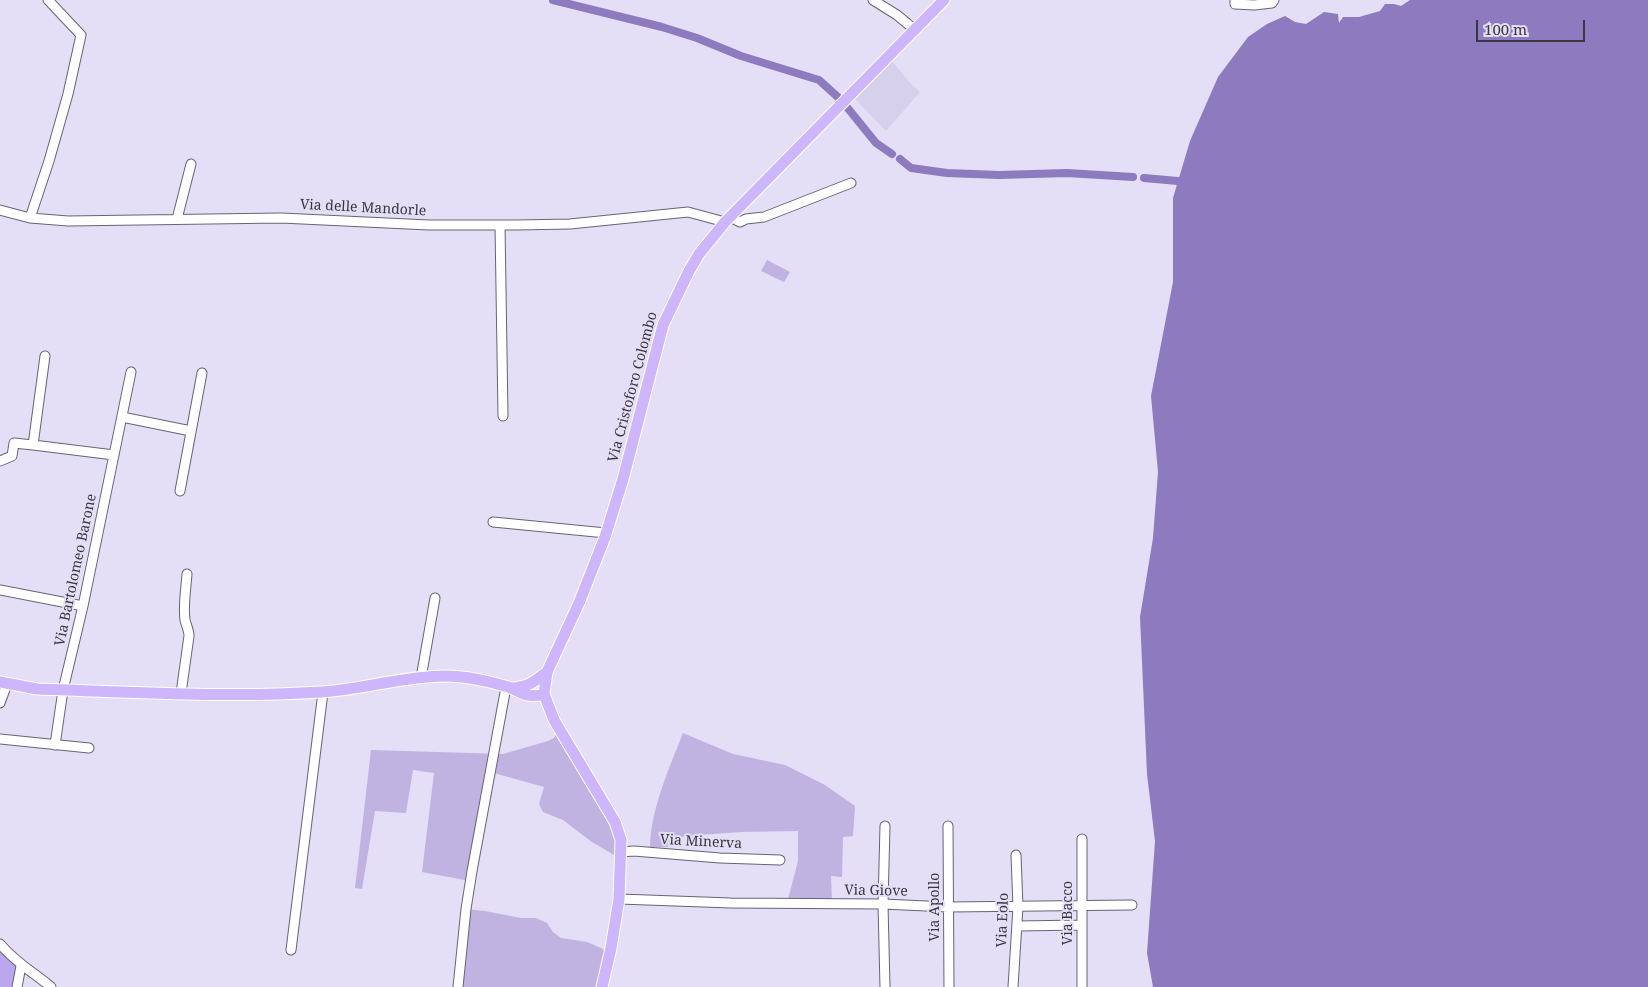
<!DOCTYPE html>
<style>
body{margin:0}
#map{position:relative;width:1648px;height:987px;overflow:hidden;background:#e4def6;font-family:"Noto Serif",serif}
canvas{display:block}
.scale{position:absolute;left:1476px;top:20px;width:109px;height:22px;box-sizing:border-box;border:2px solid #393740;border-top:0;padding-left:6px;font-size:15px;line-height:18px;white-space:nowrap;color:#393740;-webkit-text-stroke:4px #e4def6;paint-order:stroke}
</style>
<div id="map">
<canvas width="1648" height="987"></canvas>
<div class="scale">100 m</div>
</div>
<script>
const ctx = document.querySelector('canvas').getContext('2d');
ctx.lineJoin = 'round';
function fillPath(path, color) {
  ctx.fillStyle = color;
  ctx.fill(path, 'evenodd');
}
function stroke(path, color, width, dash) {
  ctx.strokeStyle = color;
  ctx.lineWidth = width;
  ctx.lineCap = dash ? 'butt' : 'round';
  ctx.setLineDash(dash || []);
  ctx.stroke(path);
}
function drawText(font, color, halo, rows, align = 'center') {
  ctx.font = font + ' "Noto Serif",serif';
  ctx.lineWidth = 4;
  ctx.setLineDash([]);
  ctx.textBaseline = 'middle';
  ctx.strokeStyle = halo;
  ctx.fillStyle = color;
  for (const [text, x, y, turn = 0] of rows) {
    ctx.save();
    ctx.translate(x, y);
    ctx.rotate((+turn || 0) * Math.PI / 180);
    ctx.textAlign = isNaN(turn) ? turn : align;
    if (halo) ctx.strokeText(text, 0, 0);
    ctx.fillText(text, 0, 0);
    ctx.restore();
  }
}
fillPath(new Path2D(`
 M888 56 910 83 920 92 886 131 851 95Z`), '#d7d0ed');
fillPath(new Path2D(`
 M767 260 790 272 784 282 761 271Z
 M557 732 615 822 621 859 592 842 563 820 543 812 539 804 544 787 490 772 470 881 422 872 434 773 413 770 406 813 375 811 362 889 355 888 371 750 503 754 548 741 554 738Z
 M683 733 733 754 785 765 825 785 855 806 853 836 843 837 842 877 831 876 832 903H787L798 861V831L742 832 684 836 667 847H650C651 808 669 769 683 733Z
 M466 909 485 911 521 918H536L547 923 553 932 561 938 587 942 610 952 602 987H460Z`), '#c0b3e2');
fillPath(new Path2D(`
 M0 944 21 966 17 987H0Z`), '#bca7ef');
fillPath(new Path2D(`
 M1410 0H1648V987H1153L1147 953 1155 841 1147 774 1140 617 1153 538 1158 472 1151 396 1173 282V198L1190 141 1218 77 1248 37 1267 24 1285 16 1295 22 1306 24 1324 12 1338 14 1339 23 1343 17H1359L1380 11 1385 4H1394L1401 6Z`), '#8e7abe');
stroke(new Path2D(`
 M553 0 662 27 697 38 741 56 819 80 840 99
 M846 106 876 143 892 154
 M900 159 911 168 947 173 999 175 1067 173 1133 177
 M1144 178 1178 181`), '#8e7abe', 8);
const minor = new Path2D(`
 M873 0 897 15 915 30
 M1235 0V4L1254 5 1272 3 1274 0
 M0 210 30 218 68 221 281 218 429 225H517L570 224 688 212 725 222
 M730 217 740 222 746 219 764 217 851 183
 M30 218 49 161 68 94 81 35 48 0
 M177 219 191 164
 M500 225 503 416
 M45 356 33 445 114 455
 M122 417 191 431
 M0 461 12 456 14 443 33 445
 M180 491 202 373
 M493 522 606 533
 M0 590 83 606
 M421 678 435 598
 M181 693 189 636C189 630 186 625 185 620 183 605 186 589 187 574
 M0 703 7 684
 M0 739 89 748
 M55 745 63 690 83 606 131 372
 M948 826 949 987
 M1082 839V987
 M621 852 634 851 720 858 780 860
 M619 899 731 903 883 904 948 907 1132 905
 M1017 926 1082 925
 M0 944C17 964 32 971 51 987
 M291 950 323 692
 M17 987 21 966
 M458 987 466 909 472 871 506 687
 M885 987 883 904 885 826
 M1013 987 1018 907 1016 855`);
const major = new Path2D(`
 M0 682 37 689C131 692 227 698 321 692 362 690 403 676 445 676 466 676 488 681 508 687 523 692 526 699 544 694
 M511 688C528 687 534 682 547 672
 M602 987 611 948 619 899 621 840 615 822 554 720 544 694 547 672 579 603 605 537 623 479 663 325 689 271 699 254 725 222 944 0`);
stroke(minor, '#686377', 11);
stroke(major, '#fff', 13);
stroke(minor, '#fff', 9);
stroke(major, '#cdb6fb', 11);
drawText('14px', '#393740', '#e4def6', [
 ["Via delle Mandorle",363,208,3],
 ["Via Cristoforo Colombo",633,387,-75],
 ["Via Bartolomeo Barone",76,570,-78],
 ["Via Minerva",701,842,3],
 ["Via Giove",876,891,1],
 ["Via Apollo",935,907,-90],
 ["Via Bacco",1068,913,-90],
 ["Via Eolo",1003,920,-88]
]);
</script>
